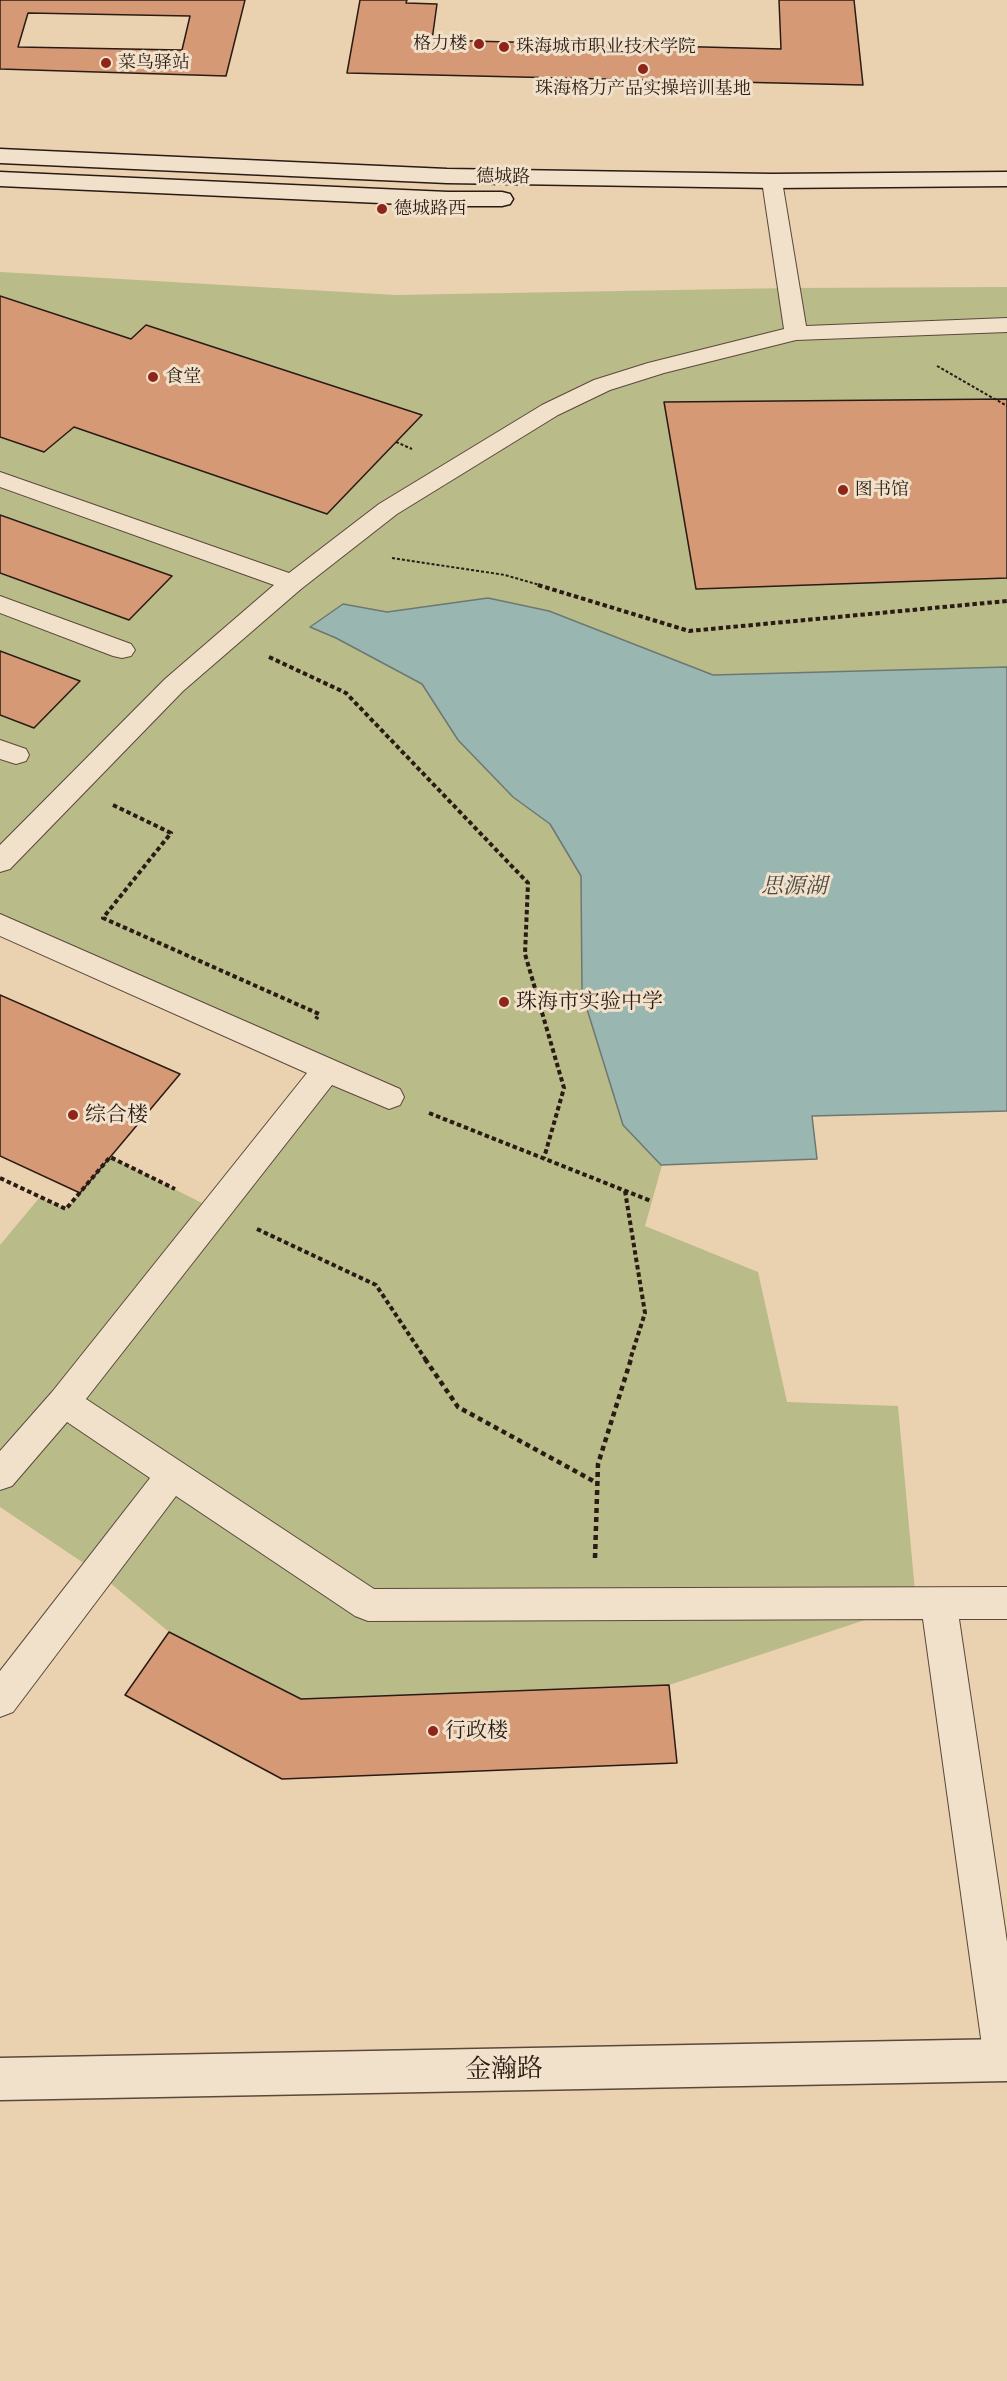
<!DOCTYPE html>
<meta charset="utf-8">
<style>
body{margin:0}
canvas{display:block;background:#ead1af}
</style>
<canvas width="1007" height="2381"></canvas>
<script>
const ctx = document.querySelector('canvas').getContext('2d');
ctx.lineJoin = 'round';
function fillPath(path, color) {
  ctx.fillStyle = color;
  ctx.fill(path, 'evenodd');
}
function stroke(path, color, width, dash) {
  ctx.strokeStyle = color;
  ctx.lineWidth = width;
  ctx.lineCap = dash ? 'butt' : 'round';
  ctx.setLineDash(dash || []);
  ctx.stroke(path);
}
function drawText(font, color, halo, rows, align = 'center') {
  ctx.font = font + ' "EB Garamond","Noto Serif SC",serif';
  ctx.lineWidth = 6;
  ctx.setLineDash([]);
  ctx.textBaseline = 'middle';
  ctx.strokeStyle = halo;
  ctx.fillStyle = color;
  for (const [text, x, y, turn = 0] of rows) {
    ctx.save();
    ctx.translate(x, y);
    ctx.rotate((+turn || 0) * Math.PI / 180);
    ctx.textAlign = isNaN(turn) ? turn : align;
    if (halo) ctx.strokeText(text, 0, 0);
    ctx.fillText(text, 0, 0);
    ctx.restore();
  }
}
fillPath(new Path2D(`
 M0 272 396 295 789 288 1007 287V1111L812 1116 817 1159 662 1165 645 1226 758 1272 787 1402 898 1406 916 1603 669 1685 301 1699 169 1632 97 1572 0 1507V1245L40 1197 66 1209 110 1157 216 1210 327 1070 0 924V436L44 452 74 427 131 339 0 296Z`), '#b9bb89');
const water = new Path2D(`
 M488 598 549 611 713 675 1007 667V1111L812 1116 817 1159 661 1165 623 1125 582 993 581 876 550 824 513 797 458 740 422 684 336 638 310 627 343 604 387 612Z`);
fillPath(water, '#99b6b1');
stroke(water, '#6d7872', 1.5);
const building = new Path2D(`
 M0 0H245L226 76 0 69ZM28 13 190 16 182 50 18 47Z
 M360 0H407L406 3 437 4 432 40 781 49 779 0H854L863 85 347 73Z
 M0 296 131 339 146 325 422 415 327 514 74 427 44 452 0 437Z
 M1007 399V578L696 589 664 402Z
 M0 515 172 576 129 620 0 573Z
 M0 651 80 681 34 728 0 715Z
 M0 995 180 1074 80 1193 0 1156Z
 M169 1632 301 1699 669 1685 677 1763 282 1779 125 1695Z`);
fillPath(building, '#d59975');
stroke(building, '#2a1b14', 1.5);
const lane = new Path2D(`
 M772 175 779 177 782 181 806 326 1007 318V332L796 340 664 373 610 390 558 415 397 514 301 589 183 691 10 869 0 872V845L165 679 274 585 0 487V472L289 573 379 504 542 405 594 380 648 363 784 329 762 181 765 177Z
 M0 596 131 644 135 650 131 656 122 658 113 656 0 613Z
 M0 740 26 749 29 755 26 761 16 764 0 759Z
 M0 914 400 1089 404 1097 400 1105 389 1109 332 1085 86 1399 374 1589 1007 1587V1619H959L1007 1942V2079L1004 2080 990 2074 984 2060 923 1619 368 1621 355 1616 176 1496 13 1712 0 1717V1671L150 1478 67 1422 12 1486 0 1490V1451L52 1392 307 1073 0 936Z`);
const street = new Path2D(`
 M1007 2039V2081L0 2100V2058Z`);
const secondary = new Path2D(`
 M0 149 447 169 772 174 1007 172V186L772 188 447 183 0 163Z
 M0 172 448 192H502L510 194 513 199 510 204 502 206H448L0 186Z`);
stroke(lane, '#5a483b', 2);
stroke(street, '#5a483b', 3);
stroke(secondary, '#2a1b14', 3);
stroke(new Path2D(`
 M937 366 1007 406
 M396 442 412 449
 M392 558 505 575 543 586`), '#2a1b14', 2, [3, 2]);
stroke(new Path2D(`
 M538 585 689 631 1007 601
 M269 657 346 693 528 883 525 954 564 1088 544 1158
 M113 805 171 833 103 918 319 1014 316 1019
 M429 1113 651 1201
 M0 1178 66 1209 110 1157 175 1189
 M625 1191 645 1313 630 1360
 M257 1229 376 1285 426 1360`), '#2a1b14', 4, [4.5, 3]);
stroke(new Path2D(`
 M425 1359 458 1407 597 1483
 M595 1558 598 1464 631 1359`), '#2a1b14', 4.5, [5, 4]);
fillPath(lane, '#f1e1cb');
fillPath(street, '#f1e1cb');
fillPath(secondary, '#f1e1cb');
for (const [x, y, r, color] of [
 [479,44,6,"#8f2418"],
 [504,47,6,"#8f2418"],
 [106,63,6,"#8f2418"],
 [643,69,6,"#8f2418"],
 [382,209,6,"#8f2418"],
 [153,377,6,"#8f2418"],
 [843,490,6,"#8f2418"],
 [504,1002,6,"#8f2418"],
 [73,1115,6,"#8f2418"],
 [433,1731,6,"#8f2418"]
]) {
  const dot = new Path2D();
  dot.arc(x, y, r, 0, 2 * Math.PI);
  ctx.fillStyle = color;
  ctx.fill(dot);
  stroke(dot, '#f1e1cb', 2);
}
drawText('18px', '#2a1b14', '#f1e1cb', [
 ["格力楼",467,44,"right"],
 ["珠海城市职业技术学院",516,47],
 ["菜鸟驿站",118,63],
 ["珠海格力产品实操培训基地",643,89,"center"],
 ["德城路西",394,209],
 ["食堂",165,377],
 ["图书馆",855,490]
], 'left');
drawText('18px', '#2a1b14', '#f1e1cb', [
 ["德城路",503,177,1]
]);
drawText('21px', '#2a1b14', '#f1e1cb', [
 ["珠海市实验中学",516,1002],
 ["综合楼",85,1115],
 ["行政楼",445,1731]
], 'left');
drawText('italic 22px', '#4b4a43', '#f1e1cb', [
 ["思源湖",794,887]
]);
drawText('26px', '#2a1b14', '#f1e1cb', [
 ["金瀚路",504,2070,-1]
]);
</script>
